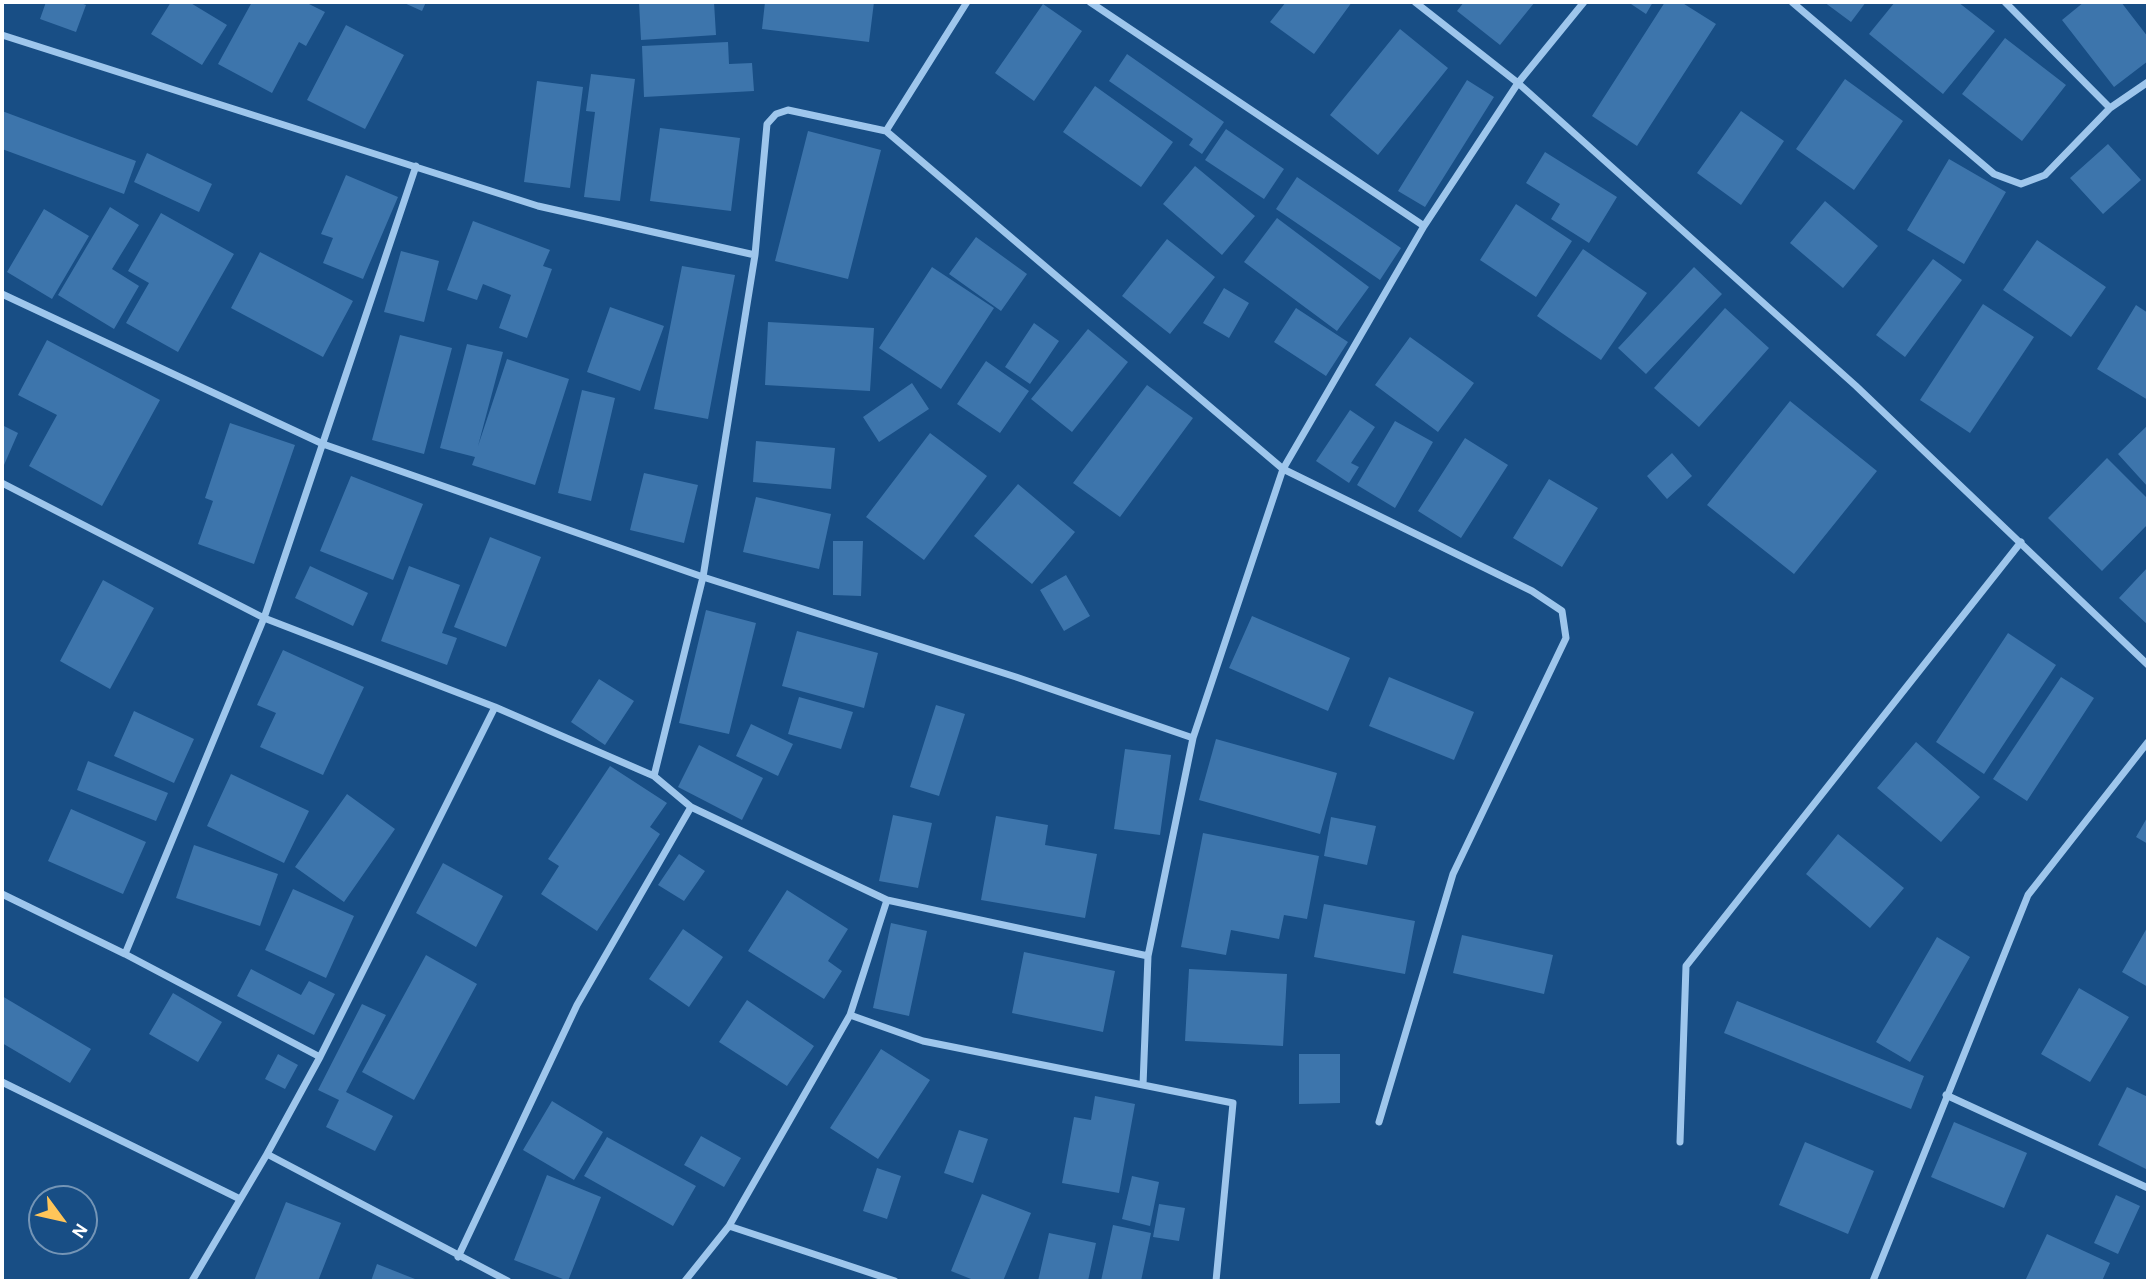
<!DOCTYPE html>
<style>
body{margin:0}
#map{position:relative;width:2150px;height:1283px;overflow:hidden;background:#184e85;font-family:"Alegreya Sans",sans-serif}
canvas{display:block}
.frame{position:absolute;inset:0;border:4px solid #fff;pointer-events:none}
.north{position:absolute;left:28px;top:1185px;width:70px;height:70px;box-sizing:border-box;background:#184e85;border:2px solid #7495b6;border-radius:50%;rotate:123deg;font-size:19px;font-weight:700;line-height:28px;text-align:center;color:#fff}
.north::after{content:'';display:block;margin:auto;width:24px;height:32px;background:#ffc559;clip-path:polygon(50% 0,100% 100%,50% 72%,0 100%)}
</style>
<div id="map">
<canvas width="2150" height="1283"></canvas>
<div class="frame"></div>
<div class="north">N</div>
</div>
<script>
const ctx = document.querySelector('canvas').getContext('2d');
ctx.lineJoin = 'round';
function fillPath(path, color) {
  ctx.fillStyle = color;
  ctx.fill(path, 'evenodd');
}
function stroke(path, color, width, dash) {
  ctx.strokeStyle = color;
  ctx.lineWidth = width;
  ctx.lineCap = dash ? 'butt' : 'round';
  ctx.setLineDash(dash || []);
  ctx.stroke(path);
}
fillPath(new Path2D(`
 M46 2H78L86 5 76 32 40 19Z
 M171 2H189L227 25 202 65 151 34Z
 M252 2H305L325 12 306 46 299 42 272 93 218 64Z
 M402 2H426L422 11Z
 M639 2H714L716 35 641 40Z
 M765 2H874L869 42 762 29Z
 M1286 2H1352L1314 54 1270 22Z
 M1464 2H1535L1500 45 1457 11Z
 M1628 2H1653L1646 14Z
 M1665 2H1681L1716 24 1637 146 1592 116Z
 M1824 2H1866L1851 22Z
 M1895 2H1958L1995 31 1943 94 1869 34Z
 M2084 2H2121L2148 37V61L2114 87 2062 20Z
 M1043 4 1082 31 1034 101 995 73Z
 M346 25 404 55 365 129 307 100Z
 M1400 29 1448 68 1378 155 1330 115Z
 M2005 38 2066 85 2022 141 1962 94Z
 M728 42 729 64 752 63 754 91 644 97 642 46Z
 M1127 54 1224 122 1202 154 1189 145 1193 139 1109 81Z
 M591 74 635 79 620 201 584 197 595 112 586 111Z
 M1845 79 1903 121 1854 190 1796 149Z
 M1467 80 1494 97 1425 207 1398 191Z
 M537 81 583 87 570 188 524 182Z
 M1095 86 1173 142 1141 187 1063 132Z
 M2 111 136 161 124 194 2 149Z
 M1741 111 1784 141 1741 205 1697 173Z
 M660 128 740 138 731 211 650 201Z
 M1226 129 1284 169 1264 199 1205 160Z
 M808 131 881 150 848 279 775 261Z
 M2108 144 2141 180 2103 214 2070 178Z
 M1545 152 1617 197 1589 243 1551 219 1560 204 1526 183Z
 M147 153 212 184 199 212 134 182Z
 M1949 159 2006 192 1964 264 1907 230Z
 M1195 166 1255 216 1222 255 1163 204Z
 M346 175 398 197 363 279 323 263 333 238 321 234Z
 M1297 177 1401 248 1380 280 1276 209Z
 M1825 201 1878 246 1843 288 1790 243Z
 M1516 204 1572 241 1536 297 1480 260Z
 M110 207 139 225 112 269 139 286 114 329 58 295Z
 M44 209 89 236 52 299 7 272Z
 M161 213 234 254 178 352 126 323 149 283 128 271Z
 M1277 218 1369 287 1337 331 1244 262Z
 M473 221 550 250 543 266 552 269 527 338 499 328 511 295 483 284 477 300 447 290Z
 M976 237 1027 274 1001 311 949 274Z
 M1167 239 1215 277 1170 334 1122 296Z
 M2037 240 2106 287 2071 337 2003 290Z
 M1583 249 1647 293 1601 360 1537 316Z
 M401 251 439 261 424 322 384 312Z
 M260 252 353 301 323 357 231 308Z
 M1933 259 1962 280 1905 357 1876 335Z
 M682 266 735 275 708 419 654 409Z
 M932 267 994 308 941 389 879 348Z
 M1694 267 1722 294 1646 374 1618 348Z
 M1224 288 1249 303 1229 338 1203 323Z
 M1983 304 2034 337 1970 433 1920 400Z
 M2136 305 2148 313V400L2097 369Z
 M610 307 664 326 640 391 587 372Z
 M1296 308 1348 342 1326 376 1274 342Z
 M1725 308 1769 348 1699 427 1654 388Z
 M768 322 874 328 870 391 765 385Z
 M1034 323 1059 341 1030 384 1005 367Z
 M1088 329 1128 362 1072 432 1031 399Z
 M400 335 452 348 424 454 372 440Z
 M1410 337 1474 383 1438 432 1375 385Z
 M47 340 160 400 102 506 29 466 57 415 18 395Z
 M467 344 503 352 478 446 507 359 569 379 535 485 472 465 475 457 440 448Z
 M986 361 1029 391 1000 433 957 404Z
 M912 383 929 409 879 442 863 417Z
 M1147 385 1193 418 1120 517 1073 483Z
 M582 390 615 398 591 501 558 493Z
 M1790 401 1877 471 1794 574 1707 505Z
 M1350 410 1375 427 1351 463 1359 467 1349 483 1316 461Z
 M1395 421 1433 442 1395 508 1357 485Z
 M230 423 295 445 254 564 198 544 213 501 205 498Z
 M2 425 18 433 4 465 2 464Z
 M2148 425V487L2118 454Z
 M930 433 987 476 924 560 866 517Z
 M1465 438 1508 465 1461 538 1418 511Z
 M756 441 835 448 831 489 753 482Z
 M1672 453 1692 476 1667 499 1647 476Z
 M2107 458 2148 499V524L2102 571 2048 518Z
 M644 473 698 485 684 543 630 530Z
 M351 476 423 504 393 580 320 551Z
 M1549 479 1598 508 1562 567 1513 538Z
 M1018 484 1075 532 1032 584 974 536Z
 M756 497 831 514 819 569 743 552Z
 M490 537 541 557 506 647 454 627Z
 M833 541H863L861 596 833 595Z
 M310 566 368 593 353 626 295 598Z
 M409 566 460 585 442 633 457 638 447 665 381 641Z
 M2148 567V625L2119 598Z
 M1066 575 1090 616 1064 631 1040 590Z
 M103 580 154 608 110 689 60 661Z
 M706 610 756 623 729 734 679 723Z
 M1252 616 1350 658 1328 711 1229 668Z
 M797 631 878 653 864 708 782 686Z
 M2008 633 2056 665 1984 774 1936 742Z
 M283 650 364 687 323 775 260 747 276 713 257 705Z
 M1389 677 1474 712 1454 760 1369 726Z
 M2061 677 2094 698 2027 801 1993 779Z
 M599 679 634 701 605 745 571 722Z
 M799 697 853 712 841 749 788 734Z
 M936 705 965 714 939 796 910 787Z
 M134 711 194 739 174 783 114 756Z
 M751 724 793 744 778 776 736 756Z
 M1216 739 1337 773 1320 834 1199 800Z
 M1916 742 1980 797 1941 842 1877 788Z
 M699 745 763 778 742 820 678 787Z
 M1125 749 1171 755 1160 835 1114 829Z
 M88 761 168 793 156 821 77 790Z
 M610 766 667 803 650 827 660 834 597 931 541 894 559 866 548 859Z
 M231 774 309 811 284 863 207 826Z
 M347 794 395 829 344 902 295 867Z
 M71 809 146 842 123 894 48 861Z
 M893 815 932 823 918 888 879 881Z
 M996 816 1048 825 1045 845 1097 854 1085 918 981 900Z
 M2148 816V844L2136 837Z
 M1331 817 1376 826 1367 865 1324 856Z
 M1203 833 1319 856 1307 919 1284 915 1279 939 1231 930 1226 955 1181 947Z
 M1838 834 1904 888 1870 928 1806 874Z
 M194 845 278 874 260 926 176 898Z
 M679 854 705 871 684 901 658 885Z
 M443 863 503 896 476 947 416 913Z
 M293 889 354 916 326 978 265 950Z
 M787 890 848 929 828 961 842 971 824 999 748 951Z
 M1324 904 1415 921 1405 974 1314 957Z
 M891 923 927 931 909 1016 873 1008Z
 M2148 926V987L2122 972Z
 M683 929 723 957 689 1007 649 979Z
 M1462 935 1553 955 1544 994 1453 973Z
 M1937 937 1970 957 1910 1062 1876 1042Z
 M1024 952 1115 971 1103 1032 1012 1013Z
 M426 955 477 984 414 1100 362 1072Z
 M251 969 301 995 309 981 335 994 314 1035 237 996Z
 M1189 969 1287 974 1283 1046 1185 1041Z
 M2079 988 2129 1017 2090 1082 2041 1054Z
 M173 993 222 1022 198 1062 149 1034Z
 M2 996 91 1049 70 1083 2 1043Z
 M747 1000 814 1046 787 1086 719 1042Z
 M1737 1001 1924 1076 1911 1109 1724 1033Z
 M362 1004 386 1015 346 1092 393 1116 375 1151 326 1127 339 1100 318 1090Z
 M881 1049 930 1080 878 1159 830 1128Z
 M278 1054 298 1065 285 1089 265 1079Z
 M1299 1054H1340V1103L1299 1104Z
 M2127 1087 2148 1097V1170L2098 1145Z
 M1095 1096 1135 1104 1119 1193 1062 1183 1074 1117 1091 1120Z
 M552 1101 603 1132 574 1180 523 1150Z
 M1954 1122 2027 1153 2004 1208 1931 1177Z
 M959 1130 988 1139 973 1183 944 1173Z
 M701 1136 741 1158 724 1187 684 1165Z
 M607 1137 696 1186 673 1226 584 1176Z
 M1805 1142 1874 1171 1848 1234 1779 1205Z
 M877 1168 901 1176 887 1219 863 1211Z
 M547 1175 601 1197 568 1281 514 1260Z
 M1132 1176 1159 1182 1150 1226 1122 1219Z
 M982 1194 1031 1213 1003 1281H976L951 1271Z
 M2116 1195 2140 1206 2118 1254 2094 1243Z
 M286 1202 341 1223 318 1281H254Z
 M1159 1204 1185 1208 1179 1241 1153 1237Z
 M1113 1225 1151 1233 1141 1281H1101Z
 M1049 1233 1096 1243 1088 1281H1038Z
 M2047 1234 2110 1263 2102 1281H2025Z
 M377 1264 420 1281H371Z`), '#3d75ac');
stroke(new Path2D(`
 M1090 2 1424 226
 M1415 2 1518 83 1856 386 2148 665
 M1792 2 1994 174 2021 184 2045 175 2110 108 2148 82
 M2005 2 2110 108
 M2 35 538 206 755 255
 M886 131 967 2
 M2 294 323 444 703 577 1016 677 1193 738
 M2 483 264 618 495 707 654 776 691 807 887 900 1148 956
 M654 776 703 577 755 255 767 124 776 114 788 110 886 131 1283 469 1532 591 1562 611 1566 638 1453 874 1379 1122
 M2 894 125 954 320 1057 267 1154 508 1281
 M125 954 264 618 416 166
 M850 1015 923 1041 1233 1103 1216 1281
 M320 1057 495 707
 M2 1082 240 1199
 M1143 1085 1148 956 1193 738 1283 469 1424 226 1518 83 1584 2
 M1946 1095 2148 1188
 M1680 1142 1686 966 2021 542
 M729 1226 895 1281
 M458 1257 577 1005 691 807
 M192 1281 267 1154
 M685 1281 729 1226 850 1015 887 900
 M1873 1281 2028 895 2148 742`), '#9ec6ec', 7);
</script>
